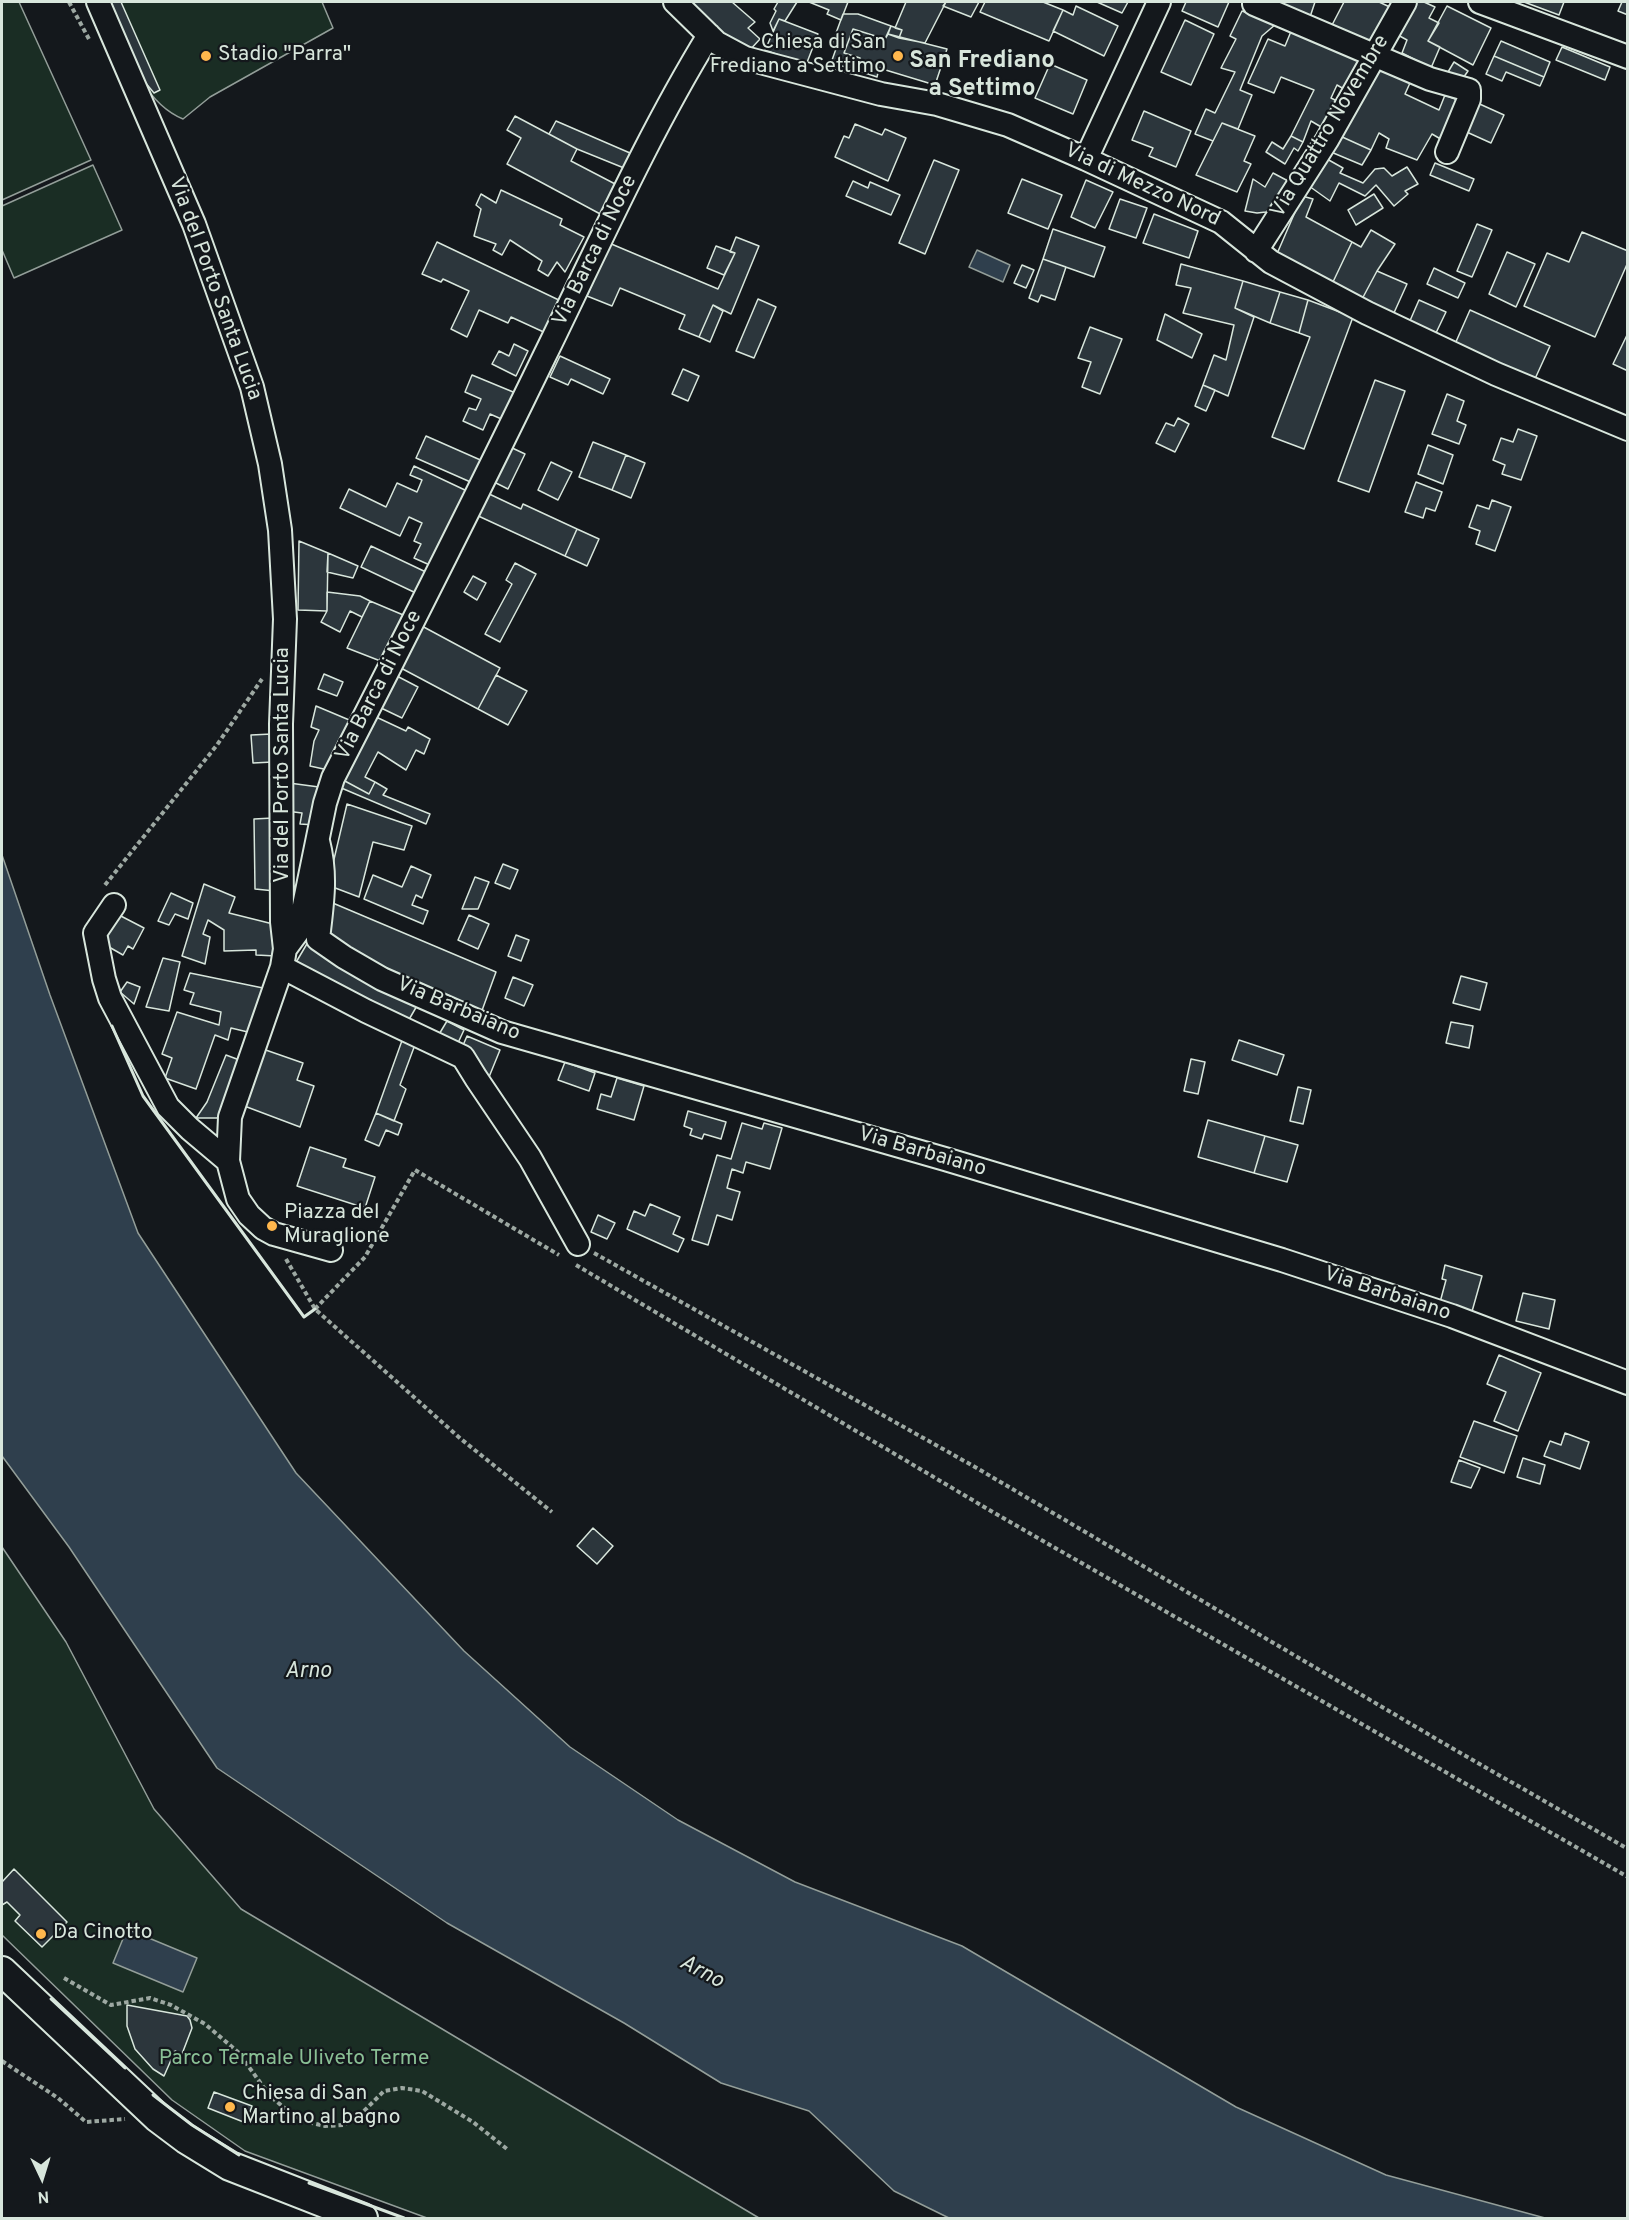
<!DOCTYPE html>
<style>
body{margin:0}
#map{position:relative;width:1629px;height:2220px;overflow:hidden;background:#14181c;font-family:Overpass,sans-serif}
canvas{display:block}
.frame{position:absolute;inset:0;border:3px solid #d8e6dc;pointer-events:none}
.north{position:absolute;left:12px;top:2148px;width:60px;height:60px;-webkit-text-stroke:4px #14181c;paint-order:stroke;rotate:176deg;font-size:16px;font-weight:700;line-height:24px;text-align:center;color:#d8e6dc}
.north::after{content:'';display:block;margin:auto;width:21px;height:27px;background:#d8e6dc;clip-path:polygon(50% 0,100% 100%,50% 72%,0 100%)}
</style>
<div id="map">
<canvas width="1629" height="2220"></canvas>
<div class="frame"></div>
<div class="north">N</div>
</div>
<script>
const ctx = document.querySelector('canvas').getContext('2d');
ctx.lineJoin = 'round';
function fillPath(path, color) {
  ctx.fillStyle = color;
  ctx.fill(path, 'evenodd');
}
function stroke(path, color, width, dash) {
  ctx.strokeStyle = color;
  ctx.lineWidth = width;
  ctx.lineCap = dash ? 'butt' : 'round';
  ctx.setLineDash(dash || []);
  ctx.stroke(path);
}
function drawText(font, color, halo, rows, align = 'center') {
  ctx.font = font + ' Overpass,sans-serif';
  ctx.lineWidth = 4.5;
  ctx.setLineDash([]);
  ctx.textBaseline = 'middle';
  ctx.strokeStyle = halo;
  ctx.fillStyle = color;
  for (const [text, x, y, turn = 0] of rows) {
    ctx.save();
    ctx.translate(x, y);
    ctx.rotate((+turn || 0) * Math.PI / 180);
    ctx.textAlign = isNaN(turn) ? turn : align;
    if (halo) ctx.strokeText(text, 0, 0);
    ctx.fillText(text, 0, 0);
    ctx.restore();
  }
}
const green = new Path2D(`
 M2 2H19L91 160 2 200Z
 M106 2H322L333 28 210 97 183 119C139 101 124 42 106 2Z
 M93 165 122 230 14 278 2 250V206Z
 M2 1547 66 1642 154 1809 241 1909 759 2218H427L245 2151 172 2100 2 1935Z`);
fillPath(green, '#1a2d24');
stroke(green, '#939e99', 1.5);
const water = new Path2D(`
 M977 250 1010 265 1003 282 969 267Z
 M2 855 50 995 138 1233 296 1473 464 1651 570 1747 678 1820 795 1882 962 1946 1236 2107 1386 2175 1545 2218H949L894 2191 809 2111 721 2083 624 2023 447 1923 217 1768 69 1547 2 1456Z
 M127 1929 197 1958 183 1992 113 1963Z`);
fillPath(water, '#2f3f4d');
stroke(water, '#939e99', 1.5);
const building = new Path2D(`
 M109 2H121L160 90 154 93 144 81Z
 M686 2H732L755 22 748 28 760 39 748 52 734 44Z
 M778 2H797L785 21 779 19 773 31 770 23 776 11 774 9Z
 M809 2H848L841 20 827 14 829 10Z
 M906 2H946L925 43 899 38 902 30 895 28Z
 M946 2H945H979L971 17 943 6Z
 M985 2H1043L1063 10 1049 41 980 12Z
 M1097 2H1128L1122 13Z
 M1186 2H1229L1218 27 1182 11Z
 M1270 2H1315L1310 17Z
 M1344 2H1379L1392 8 1370 46 1331 27Z
 M1413 2H1424L1435 7 1429 18 1439 23 1428 41 1440 47 1431 68 1402 53 1407 40 1396 34Z
 M1524 2H1564L1559 15Z
 M1622 2H1628V15L1618 11Z
 M1076 6 1118 26 1104 56 1053 31 1063 10 1073 15Z
 M1447 6 1491 28 1473 65 1428 41Z
 M1242 11 1276 24 1262 36 1240 90 1252 95 1238 129 1222 123 1213 141 1195 134 1206 109 1215 113 1235 72 1221 68 1236 39 1230 36Z
 M843 14H858L891 26 885 39 853 29 844 53 860 58 856 70 831 63 837 46 832 44Z
 M779 19 818 34 806 65 765 50Z
 M1185 20 1214 34 1191 85 1161 72Z
 M891 26 902 30 899 38 888 34Z
 M853 29 885 39 888 34 947 49 935 85 879 68 877 77 856 70 860 58 844 53Z
 M1292 29 1364 58 1349 92 1337 85 1331 98 1339 102 1328 131 1311 121 1303 142 1291 136 1314 90 1281 77 1274 93 1248 83 1268 39 1285 46Z
 M1501 41 1550 62 1544 77 1494 56Z
 M1562 47 1610 67 1605 80 1556 60Z
 M1494 56 1544 77 1540 86 1506 72 1502 81 1486 74Z
 M1454 62 1468 71 1461 81 1445 77Z
 M1050 64 1087 80 1073 114 1035 98Z
 M1379 66 1410 83 1405 94 1439 110 1445 95 1463 102 1444 141 1432 134 1417 160 1386 148 1389 139 1379 133 1371 150 1340 136Z
 M1473 101 1504 115 1491 143 1460 129Z
 M1144 111 1191 131 1176 167 1149 156 1153 148 1132 140Z
 M515 116 577 149 571 161 619 186 604 216 507 164 521 138 507 130Z
 M556 121 630 153 624 168 577 149 549 134Z
 M1222 123 1255 136 1244 161 1251 164 1237 192 1196 175Z
 M855 124 882 135 885 129 906 138 888 181 835 157 844 136 849 138Z
 M1291 136 1303 142 1298 151 1294 148 1285 164 1266 152 1272 142 1283 149Z
 M1340 136 1371 150 1362 165 1331 152Z
 M1327 159 1343 168 1340 173 1363 183 1375 169 1384 168 1392 176 1407 167 1418 184 1405 191 1408 194 1394 206 1376 185 1365 196 1339 183 1330 201 1309 186Z
 M934 160 959 170 925 254 899 243Z
 M1435 163 1474 179 1469 191 1430 175Z
 M1273 173 1290 182 1273 206 1266 212 1257 213 1245 211 1253 179 1265 187Z
 M1022 179 1062 195 1048 229 1008 213Z
 M1086 180 1113 192 1095 228 1071 217Z
 M853 181 868 188 870 182 900 195 891 215 846 196Z
 M501 190 562 219 560 225 584 237 565 272 557 262 548 276 538 270 542 261 510 240 502 255 493 250 496 244 474 236 481 209 476 205 481 194 496 203Z
 M1374 194 1383 208 1356 225 1348 210Z
 M1302 196 1313 199 1306 217 1352 242 1332 284 1276 256Z
 M1120 199 1147 208 1136 238 1109 229Z
 M1154 214 1198 231 1189 258 1143 243Z
 M1477 224 1492 230 1472 277 1457 271Z
 M1053 229 1105 247 1094 277 1043 259Z
 M1371 230 1395 244 1377 271 1361 301 1332 284 1352 242 1361 247Z
 M1582 232 1628 251V262L1595 337 1524 306 1547 253 1569 262Z
 M736 237 759 246 731 314 713 305 699 337 679 329 685 315 620 288 612 306 587 296 609 243 718 289 735 253 730 252Z
 M437 242 563 302 548 334 511 317 508 323 479 310 467 337 451 329 469 291 443 279 441 282 422 274Z
 M716 246 735 253 724 275 707 268Z
 M1507 252 1535 264 1516 307 1489 294Z
 M1043 259 1066 267 1055 300 1041 295 1038 302 1029 298Z
 M1181 264 1243 281 1235 308 1254 317 1228 396 1203 385 1214 355 1226 360 1234 325 1183 313 1191 288 1176 285Z
 M1022 265 1034 270 1026 288 1014 283Z
 M1434 268 1465 283 1458 298 1427 284Z
 M1377 271 1407 284 1393 315 1361 301Z
 M1243 281 1280 292 1270 323 1235 308Z
 M1280 292 1308 300 1299 333 1270 323Z
 M758 299 776 307 754 358 736 351Z
 M1308 300 1353 317 1304 449 1272 437 1310 337 1299 333Z
 M1419 300 1446 312 1435 335 1409 323Z
 M713 305 723 311 710 342 699 337Z
 M1470 310 1550 346 1534 381 1455 344Z
 M1165 314 1202 334 1192 358 1157 340Z
 M1090 327 1122 339 1100 394 1082 387 1091 362 1078 358Z
 M1628 333V371L1613 364Z
 M514 344 528 351 516 376 492 364 499 351 509 356Z
 M560 356 610 379 603 394 571 379 568 385 550 377Z
 M683 369 699 376 688 401 672 394Z
 M472 375 518 394 506 421 490 414 483 430 463 421 469 408 476 410 481 399 465 392Z
 M1375 380 1405 391 1369 492 1338 481Z
 M1203 385 1215 390 1206 411 1195 406Z
 M1447 394 1464 401 1457 421 1466 425 1459 444 1432 434Z
 M1178 418 1189 424 1175 452 1156 443 1166 423 1174 426Z
 M1518 429 1537 436 1521 480 1502 474 1505 465 1493 460 1501 438 1513 442Z
 M426 436 485 462 475 484 416 458Z
 M593 442 626 455 612 490 579 477Z
 M1428 445 1453 455 1443 484 1418 474Z
 M508 446 525 454 508 489 492 481Z
 M626 455 645 463 631 498 612 490Z
 M551 462 572 472 558 500 538 490Z
 M414 466 467 491 432 566 414 558 421 544 414 541 422 523 409 517 400 536 340 508 349 489 386 507 397 483 417 492 422 480 410 475Z
 M1416 482 1442 492 1435 511 1426 508 1423 518 1405 512Z
 M485 492 521 509 523 504 577 529 565 556 474 514Z
 M1492 500 1511 507 1495 551 1476 544 1480 531 1469 527 1477 505 1489 509Z
 M577 529 599 539 587 566 565 556Z
 M299 541 328 553 327 611 298 610Z
 M371 546 428 573 418 594 361 567Z
 M328 553 358 566 353 578 327 572Z
 M515 563 536 574 500 642 485 634 512 584 506 580Z
 M473 576 486 583 477 600 464 592Z
 M327 592 360 596 370 601 362 617 350 611 340 632 321 622 327 611Z
 M370 601 408 617 383 662 347 648Z
 M420 625 500 668 478 709 399 667Z
 M324 674 343 682 337 696 318 689Z
 M395 675 418 687 402 718 379 707Z
 M496 675 527 691 508 725 478 709Z
 M316 706 354 722 328 770 310 766 314 741 319 730 311 727Z
 M374 716 406 731 408 727 430 739 424 754 416 750 406 770 378 752 365 777 375 782 369 794 343 780Z
 M272 734 273 762 253 763 251 735Z
 M343 780 369 794 375 782 387 789 383 795 430 814 426 824 339 787Z
 M289 783 319 787 315 825 300 824 302 813 286 811Z
 M347 804 412 826 404 850 373 842 359 897 330 886 331 872Z
 M273 818 275 891 255 889 254 819Z
 M503 864 518 870 510 889 495 883Z
 M411 866 431 875 422 898 416 895 412 905 428 911 423 924 364 899 373 875 402 887Z
 M475 877 489 882 478 909H462Z
 M204 884 235 897 229 913 273 924 276 956 256 955V950L224 951V930L208 920 203 934 210 937 205 964 182 956Z
 M171 893 193 903 188 919 175 914 169 925 158 921Z
 M328 901 496 972 480 1016 334 944 324 935Z
 M117 914 144 928 133 949 128 946 123 955 102 943Z
 M469 915 489 924 478 949 458 940Z
 M516 935 529 940 521 961 508 956Z
 M308 942 418 1004 407 1023 295 964Z
 M163 958 180 962 169 1011 146 1007Z
 M190 973 263 988 252 1033 231 1028 228 1040 215 1035 196 1089 165 1078 172 1058 162 1054 177 1012 219 1025 221 1012 190 1004 194 993 184 990Z
 M1461 976 1487 983 1480 1010 1453 1003Z
 M513 977 533 985 524 1006 505 998Z
 M127 982 140 987 134 1004 120 992Z
 M447 1021 464 1030 457 1045 438 1036Z
 M1451 1022 1473 1026 1469 1048 1446 1043Z
 M404 1035 416 1042 400 1085 406 1089 394 1121 376 1113Z
 M467 1036 500 1050 489 1077 479 1078 461 1050Z
 M1239 1040 1284 1055 1277 1075 1232 1060Z
 M260 1048 303 1063 297 1080 314 1086 300 1127 239 1104Z
 M226 1055 242 1061 225 1109 217 1118H196L207 1102Z
 M1191 1059 1205 1062 1198 1094 1184 1091Z
 M565 1062 595 1073 589 1091 558 1080Z
 M617 1078 644 1086 634 1120 597 1109 601 1094 611 1097Z
 M1298 1087 1311 1090 1303 1124 1290 1121Z
 M688 1111 726 1122 721 1139 704 1134 702 1139 690 1135 692 1129 684 1126Z
 M376 1113 402 1124 398 1135 386 1130 379 1146 365 1140Z
 M1208 1120 1265 1136 1254 1173 1198 1157Z
 M742 1123 762 1129 764 1123 782 1128 770 1169 746 1162 743 1173 732 1169 727 1188 740 1192 732 1220 717 1215 708 1245 692 1240 717 1155 731 1159Z
 M1265 1136 1298 1145 1287 1182 1254 1173Z
 M310 1147 346 1159 343 1167 375 1177 365 1208 297 1186Z
 M650 1204 680 1217 673 1234 684 1239 678 1252 627 1229 634 1211 645 1216Z
 M598 1215 615 1223 607 1239 591 1232Z
 M1445 1265 1482 1276 1471 1315 1439 1306 1446 1280 1442 1279Z
 M1523 1293 1555 1300 1549 1329 1516 1321Z
 M1499 1355 1541 1373 1518 1431 1494 1421 1506 1392 1487 1384Z
 M1474 1421 1517 1436 1504 1473 1460 1457Z
 M1565 1433 1589 1442 1580 1469 1544 1456 1550 1441 1561 1445Z
 M1523 1458 1545 1465 1540 1484 1517 1477Z
 M1459 1460 1480 1468 1471 1488 1451 1482Z
 M593 1528 613 1546 597 1564 577 1546Z
 M14 1869 67 1922 42 1947 15 1921 20 1915 7 1902 2 1905V1882Z
 M127 2005 187 2016 190 2020 192 2028 182 2054 175 2051 164 2076 153 2069 135 2049 127 2026Z
 M214 2092 252 2106 246 2123 208 2108Z`);
fillPath(building, '#2c363c');
stroke(building, '#d8e6dc', 1.5);
const minor = new Path2D(`
 M98 2 194 224 252 387 270 464 280 530 285 619 281 724 282 922 285 949
 M675 2 717 43 745 58 881 94 937 104 1008 125 1086 159 1221 222 1271 262 1367 313 1496 374 1628 429
 M1480 2 1628 57
 M1254 4 1430 79 1469 90V99L1447 152
 M1086 159 1159 2
 M1256 251 1327 140 1405 2
 M318 841C327 876 322 904 318 939L344 957 382 979 502 1032 945 1159 1282 1260 1452 1316 1628 1383
 M114 905 95 933 104 979 110 998 168 1107 190 1129 228 1161
 M282 967 366 1011 463 1057 476 1078 530 1158 578 1244
 M331 1250 274 1234 263 1228 249 1215 238 1199 228 1161 230 1117 282 967 285 949 299 930 325 803 333 778C405 638 476 497 545 355 597 249 647 136 709 35`);
const major = new Path2D(`
 M2 1971 158 2118 186 2139 230 2166 363 2218`);
stroke(minor, '#d8e6dc', 26);
stroke(major, '#d8e6dc', 32);
stroke(new Path2D(`
 M69 2 90 41
 M105 885 217 745 262 679
 M594 1253 975 1467 1450 1747 1628 1849
 M286 1259 315 1309 461 1439 552 1512
 M576 1265 991 1511 1628 1877
 M315 1309 365 1257 415 1170 559 1255
 M64 1978 111 2005 150 1998 171 2005 205 2024 238 2052 270 2096 293 2115 307 2122 325 2126 344 2125 362 2113 384 2091 402 2088 422 2091 473 2122 507 2149
 M2 2061 58 2098 86 2122 125 2119`), '#9da8a2', 4, [4.5, 3]);
stroke(minor, '#14181c', 22);
stroke(major, '#14181c', 28);
stroke(new Path2D(`
 M112 1026 143 1096 304 1317 315 1309
 M51 1999 125 2068
 M153 2095 192 2125 239 2155
 M309 2183 404 2218`), '#d8e6dc', 3);
for (const [x, y, r, color] of [
 [206,56,6,"#ffb74d"],
 [898,56,6,"#ffb74d"],
 [272,1226,6,"#ffb74d"],
 [41,1934,6,"#ffb74d"],
 [230,2107,6,"#ffb74d"]
]) {
  const dot = new Path2D();
  dot.arc(x, y, r, 0, 2 * Math.PI);
  ctx.fillStyle = color;
  ctx.fill(dot);
  stroke(dot, '#14181c', 2);
}
drawText('21px', '#d8e6dc', '#14181c', [
 ["Chiesa di San",886,44,"right"],
 ["Frediano a Settimo",886,68,"right"],
 ["Stadio \"Parra\"",218,56],
 ["Piazza del",284,1214],
 ["Muraglione",284,1238],
 ["Da Cinotto",53,1934],
 ["Chiesa di San",242,2095],
 ["Martino al bagno",242,2119]
], 'left');
drawText('21px', '#d8e6dc', '#14181c', [
 ["Via Quattro Novembre",1331,127,-59],
 ["Via di Mezzo Nord",1142,186,25],
 ["Via Barca di Noce",596,251,-64],
 ["Via del Porto Santa Lucia",214,289,70],
 ["Via Barca di Noce",380,686,-63],
 ["Via del Porto Santa Lucia",284,765,-90],
 ["Via Barbaiano",458,1010,23],
 ["Via Barbaiano",922,1153,16],
 ["Via Barbaiano",1387,1295,18]
]);
drawText('21px', '#8ac095', '#14181c', [
 ["Parco Termale Uliveto Terme",294,2060]
]);
drawText('italic 22px', '#d8e6dc', '#14181c', [
 ["Arno",308,1673],
 ["Arno",701,1973,28]
]);
drawText('bold 24px', '#d8e6dc', '#14181c', [
 ["San Frediano",982,62],
 ["a Settimo",982,90]
]);
</script>
